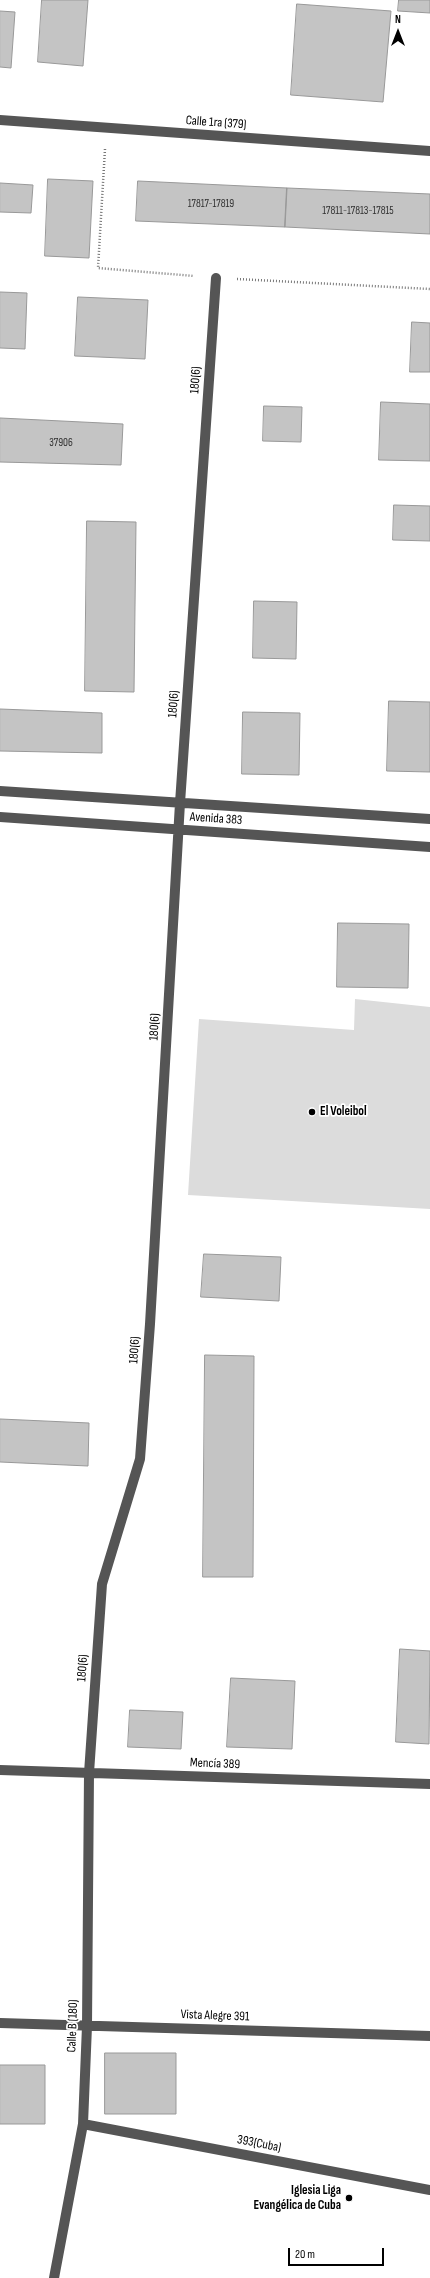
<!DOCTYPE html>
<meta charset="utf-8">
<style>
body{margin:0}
#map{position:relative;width:430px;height:2278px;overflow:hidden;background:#fff;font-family:"Sofia Sans Condensed",sans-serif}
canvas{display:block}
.north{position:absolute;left:378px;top:12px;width:40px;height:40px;-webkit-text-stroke:3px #fff;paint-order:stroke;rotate:0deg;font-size:11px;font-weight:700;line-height:16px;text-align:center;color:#000}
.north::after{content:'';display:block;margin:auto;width:14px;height:18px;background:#000;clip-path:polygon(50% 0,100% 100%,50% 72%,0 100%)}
.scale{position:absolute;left:288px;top:2248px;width:96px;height:18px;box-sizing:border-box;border:2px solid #000;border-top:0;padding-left:5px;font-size:12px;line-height:14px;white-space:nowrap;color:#000;-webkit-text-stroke:3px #fff;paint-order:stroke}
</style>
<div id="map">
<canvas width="430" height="2278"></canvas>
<div class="north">N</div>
<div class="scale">20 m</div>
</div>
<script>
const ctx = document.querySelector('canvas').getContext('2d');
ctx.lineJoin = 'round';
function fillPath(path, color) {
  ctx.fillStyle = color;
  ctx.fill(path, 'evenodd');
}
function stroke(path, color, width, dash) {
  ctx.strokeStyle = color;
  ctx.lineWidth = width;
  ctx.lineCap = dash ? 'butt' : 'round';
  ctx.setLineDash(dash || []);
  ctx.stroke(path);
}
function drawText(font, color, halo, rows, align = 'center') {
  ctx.font = font + ' "Sofia Sans Condensed",sans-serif';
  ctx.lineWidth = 3.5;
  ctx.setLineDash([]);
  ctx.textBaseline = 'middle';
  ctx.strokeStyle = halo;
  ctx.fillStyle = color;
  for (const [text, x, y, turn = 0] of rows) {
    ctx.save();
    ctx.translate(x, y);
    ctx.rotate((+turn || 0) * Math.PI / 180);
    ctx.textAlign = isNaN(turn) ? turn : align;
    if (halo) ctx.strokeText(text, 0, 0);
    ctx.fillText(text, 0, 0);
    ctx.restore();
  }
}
fillPath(new Path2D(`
 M355 999 430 1007V1209L188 1195 199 1019 354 1030Z`), '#dcdcdc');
const building = new Path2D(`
 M42 0H88L83 66 38 62Z
 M399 0H430V13L398 11Z
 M297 4 391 11 383 102 291 95Z
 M0 11 15 12 11 68 0 67Z
 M48 179 93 181 89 258 45 256Z
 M138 181 287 188 285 227 136 221Z
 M0 183 33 185 31 213 0 212Z
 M287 188 430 194V234L285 227Z
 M0 292 27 293 25 349 0 348Z
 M78 297 148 300 145 359 75 356Z
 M412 322 430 323V372H410Z
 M381 402 430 404V461L379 460Z
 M264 406 302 407 301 442 263 441Z
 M0 418 123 424 121 465 0 462Z
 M394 505 430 506V541L393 540Z
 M87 521 136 522 134 692 85 691Z
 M254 601 297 602 296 659 253 658Z
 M389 701 430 702V772L387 771Z
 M0 709 102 713V753L0 751Z
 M243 712 300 713 299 775 242 774Z
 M338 923 409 924 408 988 337 987Z
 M204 1254 281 1257 279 1301 201 1297Z
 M205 1355 254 1356 253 1577H203Z
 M0 1419 89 1423 88 1466 0 1462Z
 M400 1649 430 1651 429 1744 396 1742Z
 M231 1678 295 1681 292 1749 227 1747Z
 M130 1710 183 1712 181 1749 128 1747Z
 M105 2053H176V2114H105Z
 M0 2065H45V2124H0Z`);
fillPath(building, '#c4c4c4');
stroke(building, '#999', 1);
stroke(new Path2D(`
 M105 149 98 268 194 276
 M237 279 430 289`), '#777', 2.5, [1, 2]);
stroke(new Path2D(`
 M0 120 430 151
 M0 791 430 819
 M0 817 430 847
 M0 1770 430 1784
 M0 2023 430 2036
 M83 2124 430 2190
 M54 2278 83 2124 87 2026 89 1773 102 1584 140 1459 150 1324 180 803 216 278`), '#555', 10);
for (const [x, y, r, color] of [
 [312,1112,4,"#000"],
 [349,2198,4,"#000"]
]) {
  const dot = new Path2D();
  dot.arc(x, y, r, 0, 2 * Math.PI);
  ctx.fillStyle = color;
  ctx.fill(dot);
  stroke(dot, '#fff', 1.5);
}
drawText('11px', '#313131', null, [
 ["17817-17819",211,204],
 ["17811-17813-17815",358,211],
 ["37906",61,443]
]);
drawText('13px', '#000', '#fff', [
 ["Calle 1ra (379)",216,123,4],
 ["180(6)",196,380,-86],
 ["180(6)",174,704,-86],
 ["Avenida 383",216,819,4],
 ["180(6)",155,1027,-87],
 ["180(6)",135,1350,-86],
 ["180(6)",83,1668,-86],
 ["Mencía 389",215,1764,2],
 ["Vista Alegre 391",215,2016,2],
 ["Calle B (180)",73,2026,-88],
 ["393(Cuba)",259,2144,11]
]);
drawText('bold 13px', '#000', '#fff', [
 ["El Voleibol",320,1112],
 ["Iglesia Liga",341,2191,"right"],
 ["Evangélica de Cuba",341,2206,"right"]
], 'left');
</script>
